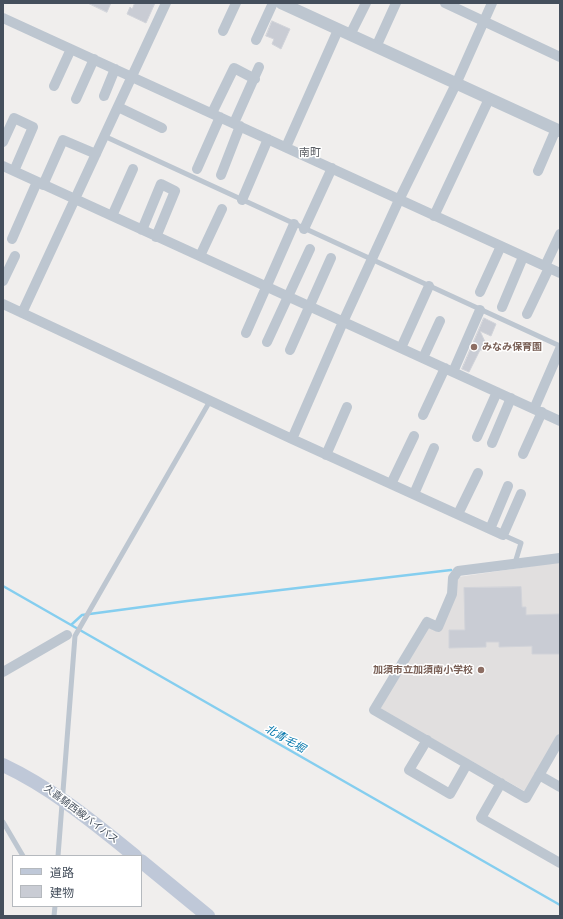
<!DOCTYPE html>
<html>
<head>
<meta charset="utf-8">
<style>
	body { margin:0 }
	#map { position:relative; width:563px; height:919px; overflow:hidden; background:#f0eeed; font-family:"Work Sans","Noto Sans JP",sans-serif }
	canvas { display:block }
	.frame { position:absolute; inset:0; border:4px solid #454f5c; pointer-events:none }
	.legend { position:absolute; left:12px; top:855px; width:130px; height:52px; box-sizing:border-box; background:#fff; border:1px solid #b5b9be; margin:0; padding:5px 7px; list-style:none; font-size:12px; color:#454f5c }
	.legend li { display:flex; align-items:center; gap:8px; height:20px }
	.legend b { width:20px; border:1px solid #b5b9be }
</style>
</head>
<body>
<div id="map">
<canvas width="563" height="919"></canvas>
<div class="frame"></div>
<ul class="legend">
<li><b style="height:5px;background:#bfc8d8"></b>道路</li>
<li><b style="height:11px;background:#c9ccd4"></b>建物</li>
</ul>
</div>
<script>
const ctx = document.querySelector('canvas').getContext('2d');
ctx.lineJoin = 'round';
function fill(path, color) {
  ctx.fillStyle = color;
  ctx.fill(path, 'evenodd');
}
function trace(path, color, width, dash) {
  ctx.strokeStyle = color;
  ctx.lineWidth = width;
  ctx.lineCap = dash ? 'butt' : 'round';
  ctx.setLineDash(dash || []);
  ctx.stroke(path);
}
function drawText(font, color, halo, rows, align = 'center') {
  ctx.font = font + ' "Work Sans","Noto Sans JP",sans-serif';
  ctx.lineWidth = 3;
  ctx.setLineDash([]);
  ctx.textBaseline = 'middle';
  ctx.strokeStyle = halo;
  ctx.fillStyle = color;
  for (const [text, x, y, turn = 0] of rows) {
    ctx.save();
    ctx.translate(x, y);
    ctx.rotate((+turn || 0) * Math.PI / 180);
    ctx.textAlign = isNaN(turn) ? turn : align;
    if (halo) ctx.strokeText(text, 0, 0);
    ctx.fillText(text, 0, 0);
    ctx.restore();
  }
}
fill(new Path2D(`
	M560,562V734L526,792L380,709L427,627L439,632L454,595L458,577Z`), '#e1dfdf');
trace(new Path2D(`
	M3,586L560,905
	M71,625L82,615L187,601L451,570`), '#85ceef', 2.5);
const building = new Path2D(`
	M88,3H111L107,12Z
	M135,3H155L146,23L127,14L130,7L132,9Z
	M272,21L290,29L281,49L272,44L274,39L266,36Z
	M484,318L496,324L491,336L480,331L486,344L483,350H480L469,372L462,369Z
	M521,587L522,607H526V615L560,614V654H532V646L499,647V642H486V647L449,648V630H465L464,588Z`);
fill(building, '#c9ccd4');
trace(building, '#d1d3d9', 1);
trace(new Path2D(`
	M104,136L560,346
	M503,535L521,543L515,563
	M3,822L23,856
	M58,856L75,636L210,401
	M54,916L55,906`), '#bdc6d0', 5);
trace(new Path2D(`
	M445,3L560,57
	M3,18L560,273
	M223,31L236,3
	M350,35L366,3
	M256,40L273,3
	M376,47L396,3
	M54,86L71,49
	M104,96L115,69
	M76,99L94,59
	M118,107L162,128
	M212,113L234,68L255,79
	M234,123L259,67
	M3,142L14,118L33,127L14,171
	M286,147L338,30
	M3,166L560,421
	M197,169L220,117
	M538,171L556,129
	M221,175L240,126
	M43,185L63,140L96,154
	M242,200L268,139
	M112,216L133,169
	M434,216L489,99
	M304,229L332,168
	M142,230L161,184L175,191L156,237
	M12,239L37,182
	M200,256L222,209
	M545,266L560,234
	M3,281L15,256
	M480,292L501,246
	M3,304L292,439L503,535L521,494
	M502,307L523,257
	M22,313L166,3
	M527,314L549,268
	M246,333L294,224
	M267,342L310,249
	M401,348L429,286
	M290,350L331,258
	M423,358L440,321
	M453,372L480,310
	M534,409L560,349
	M423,415L445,368
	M477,437L497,392
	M292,439L343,322L399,200L456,84L492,3
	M492,443L511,398
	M523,454L542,412
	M326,455L347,407
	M391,484L414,436
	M414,494L434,448
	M458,514L478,473
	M490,529L508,486
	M560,558L458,571L453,578L452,594L438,627L427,622L374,710L526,798L560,739
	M3,672L67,635
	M427,740L409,770L450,794L467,764
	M539,775L560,787
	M501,783L481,818L560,863`), '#bdc6d0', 10);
trace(new Path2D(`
	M281,3L560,131`), '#bdc6d0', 12);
trace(new Path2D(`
	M3,765C52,788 93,822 135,856
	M141,861L208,916`), '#bfc8d8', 14);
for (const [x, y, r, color] of [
	[474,347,4,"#8d6e63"],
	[481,670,4,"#8d6e63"]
]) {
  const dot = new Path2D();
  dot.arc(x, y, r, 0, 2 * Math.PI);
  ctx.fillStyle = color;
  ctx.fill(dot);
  trace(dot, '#fff', 1.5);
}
drawText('bold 10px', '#785e54', '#fff', [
	["みなみ保育園",482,347],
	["加須市立加須南小学校",473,670,"right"]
], 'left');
drawText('10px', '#454f5c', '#fff', [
	["久喜騎西線バイパス",81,814,37]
]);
drawText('11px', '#5a5d63', '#fff', [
	["南町",310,153]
]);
drawText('italic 11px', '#0778ad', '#fff', [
	["北青毛堀",285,739,30]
]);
</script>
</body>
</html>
